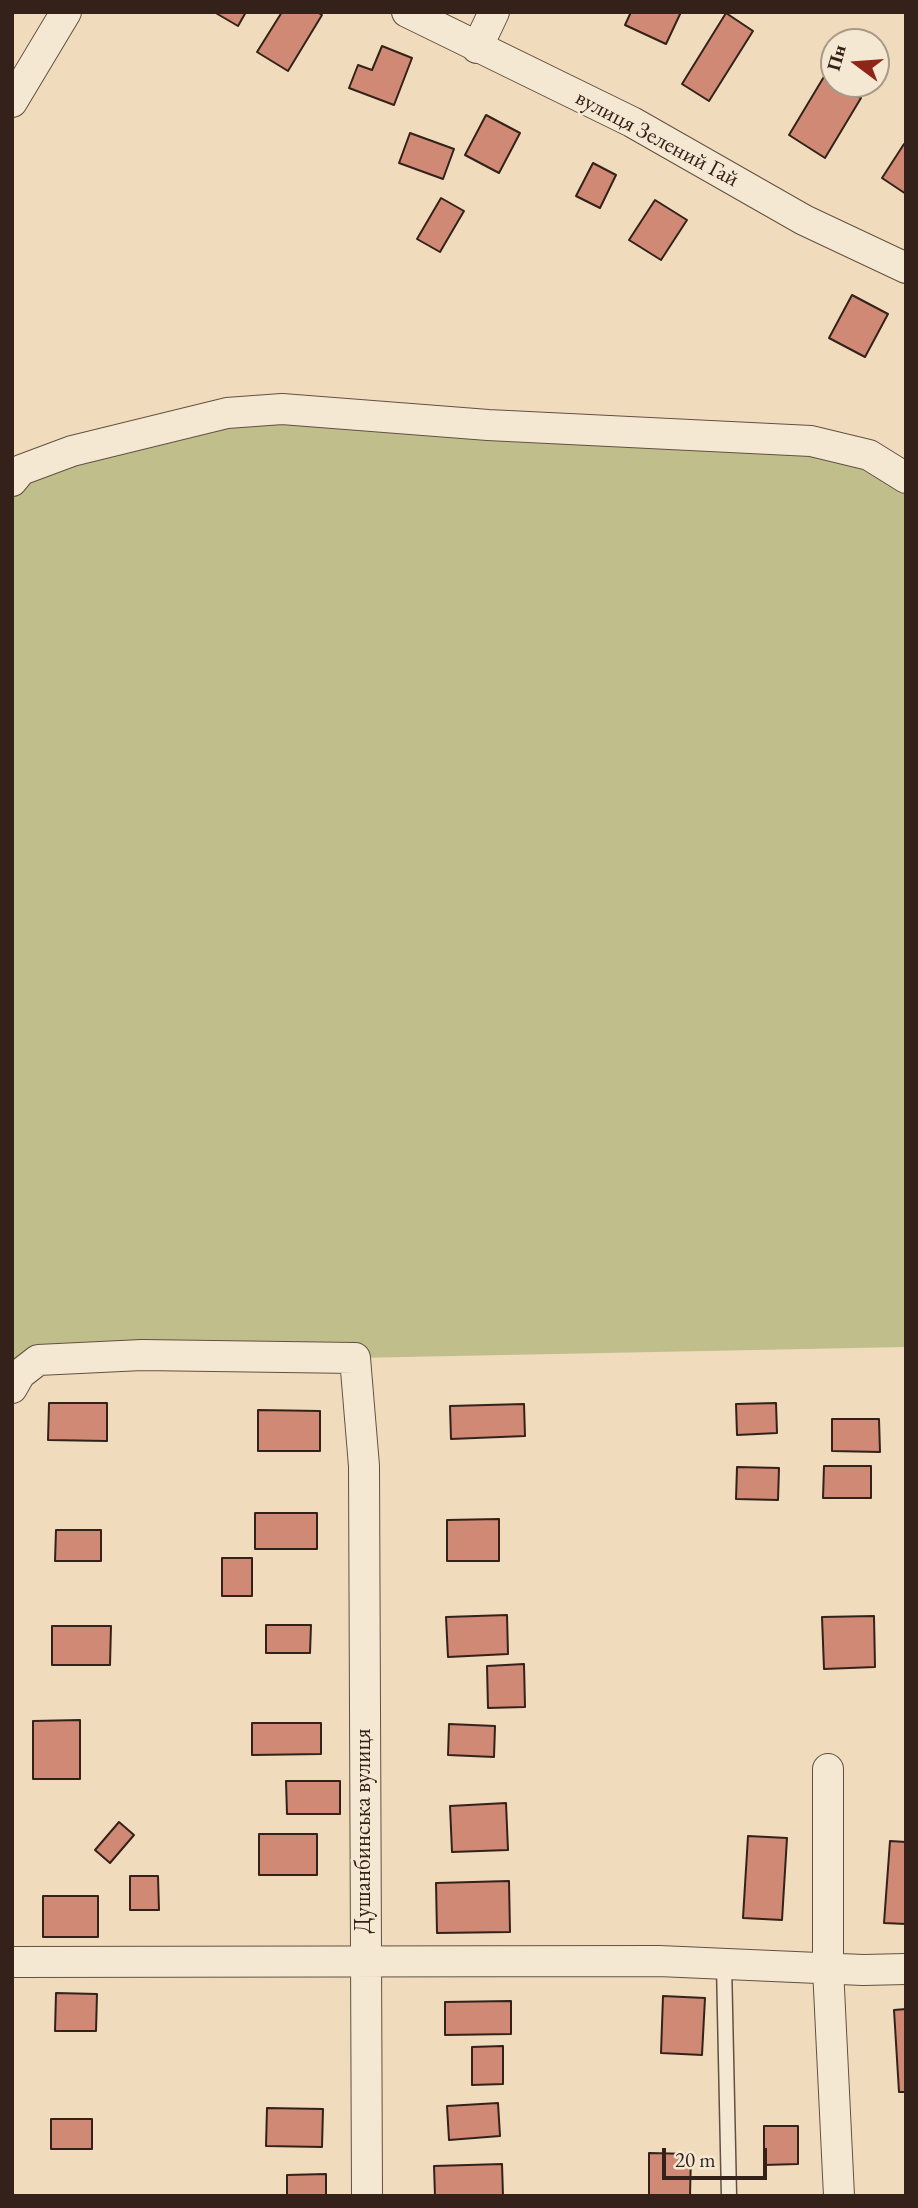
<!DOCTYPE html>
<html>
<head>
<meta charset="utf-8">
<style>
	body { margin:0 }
	#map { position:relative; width:918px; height:2208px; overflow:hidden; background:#f0dcbc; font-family:"EB Garamond",serif }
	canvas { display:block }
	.frame { position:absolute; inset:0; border:14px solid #34221a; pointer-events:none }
	.north { position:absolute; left:820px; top:28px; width:70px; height:70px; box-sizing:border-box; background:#f5e8d3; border:2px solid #a89989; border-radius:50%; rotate:286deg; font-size:19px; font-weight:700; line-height:28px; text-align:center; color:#34221a }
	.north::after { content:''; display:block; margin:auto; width:24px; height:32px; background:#8f2418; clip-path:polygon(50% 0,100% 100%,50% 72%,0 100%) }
	.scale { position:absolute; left:662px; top:2148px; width:105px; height:32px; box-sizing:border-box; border:4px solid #34221a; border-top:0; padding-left:9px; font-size:21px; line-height:24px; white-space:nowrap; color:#34221a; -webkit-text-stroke:5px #f5e8d3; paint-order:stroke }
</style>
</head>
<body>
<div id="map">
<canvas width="918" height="2208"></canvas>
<div class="frame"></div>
<div class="north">Пн</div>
<div class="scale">20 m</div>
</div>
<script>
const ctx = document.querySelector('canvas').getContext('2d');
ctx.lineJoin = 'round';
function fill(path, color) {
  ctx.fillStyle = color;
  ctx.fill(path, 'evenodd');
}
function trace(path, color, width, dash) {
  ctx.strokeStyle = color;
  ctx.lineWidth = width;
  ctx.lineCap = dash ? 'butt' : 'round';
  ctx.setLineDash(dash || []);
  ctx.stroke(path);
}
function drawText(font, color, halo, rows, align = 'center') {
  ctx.font = font + ' "EB Garamond",serif';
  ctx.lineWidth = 5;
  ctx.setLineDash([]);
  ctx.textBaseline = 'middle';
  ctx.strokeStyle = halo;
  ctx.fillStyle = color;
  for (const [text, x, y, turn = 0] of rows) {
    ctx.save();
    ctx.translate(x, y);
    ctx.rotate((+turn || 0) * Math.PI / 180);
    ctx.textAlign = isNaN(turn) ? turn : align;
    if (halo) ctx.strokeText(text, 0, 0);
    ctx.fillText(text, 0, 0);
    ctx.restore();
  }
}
fill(new Path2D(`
	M227,413L730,436L906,478V1347L355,1358L12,1359V481Z`), '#c0bf8c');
const building = new Path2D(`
	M214,12H246L238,26Z
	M282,12H317L322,15L288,71L257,52Z
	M631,12H681L666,44L625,25Z
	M726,13L753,31L709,101L682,84Z
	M382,46L412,58L394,105L349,88L358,65L372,70Z
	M825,75L834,84L861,98L825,158L789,135Z
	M486,115L520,133L499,173L465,155Z
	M410,133L454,149L443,179L399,163Z
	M904,144L906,145V194L882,178Z
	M593,163L616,175L600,208L576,196Z
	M441,198L464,211L440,252L417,239Z
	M655,200L687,220L661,260L629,240Z
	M852,295L888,314L865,357L829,338Z
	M49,1403H107V1441L48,1440Z
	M776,1403L777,1433L737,1435L736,1404Z
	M524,1404L525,1436L451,1439L450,1406Z
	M258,1410L320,1411V1451H258Z
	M832,1419H879L880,1452L832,1451Z
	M824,1466H871V1498H823Z
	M737,1467L779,1468L778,1500L736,1499Z
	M255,1513H317V1549H255Z
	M499,1519V1561H447V1520Z
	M56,1530H101V1561H55Z
	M222,1558H252V1596H222Z
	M507,1615L508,1654L448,1657L446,1617Z
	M874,1616L875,1667L824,1669L822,1617Z
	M266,1625H311L310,1653H266Z
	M52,1626H111L110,1665H52Z
	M524,1664L525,1707L488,1708L487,1666Z
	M80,1720V1779H33V1721Z
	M252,1723H321V1754L252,1755Z
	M449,1724L495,1726L494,1757L448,1755Z
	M286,1781H340V1814H287Z
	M506,1803L508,1850L452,1852L450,1806Z
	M119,1822L134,1835L110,1863L95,1850Z
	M259,1834H317V1875H259Z
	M748,1836L787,1838L782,1920L743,1918Z
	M890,1841L906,1842V1924L884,1923Z
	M130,1876H158L159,1910H130Z
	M509,1881L510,1932L437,1933L436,1883Z
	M43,1896H98V1937H43Z
	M56,1993L97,1994L96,2031H55Z
	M663,1996L705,1998L702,2055L661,2053Z
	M511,2001V2034L445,2035V2002Z
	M906,2009V2092H899L894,2010Z
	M503,2046V2084L472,2085V2047Z
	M498,2103L500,2136L449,2140L447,2106Z
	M267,2108L323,2109L322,2147L266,2146Z
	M51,2119H92V2149H51Z
	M764,2126H798V2164L764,2165Z
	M649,2153L691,2154L690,2196H649Z
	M502,2164L503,2196H435L434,2166Z
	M326,2174V2196H287V2175Z`);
fill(building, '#cf8975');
trace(building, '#34221a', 2);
const lane = new Path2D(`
	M724,1964L729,2196`);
const street = new Path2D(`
	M407,12L632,122L804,220L906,268
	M477,48L494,12
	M12,102L66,12
	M12,481L21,470L72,451L227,413L282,409L488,425L811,441L869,455L906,478
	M12,1388L20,1374L38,1360L142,1355L355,1358L364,1466L367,2196
	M828,1769V1968L839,2196
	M12,1962L659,1961L863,1970L906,1969`);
trace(lane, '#635042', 17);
trace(street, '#635042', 32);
trace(lane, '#f5e8d3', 14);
trace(street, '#f5e8d3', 30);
drawText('23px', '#34221a', '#f5e8d3', [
	["вулиця Зелений Гай",657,139,28],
	["Душанбинська вулиця",364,1831,-90]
]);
</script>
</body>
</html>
